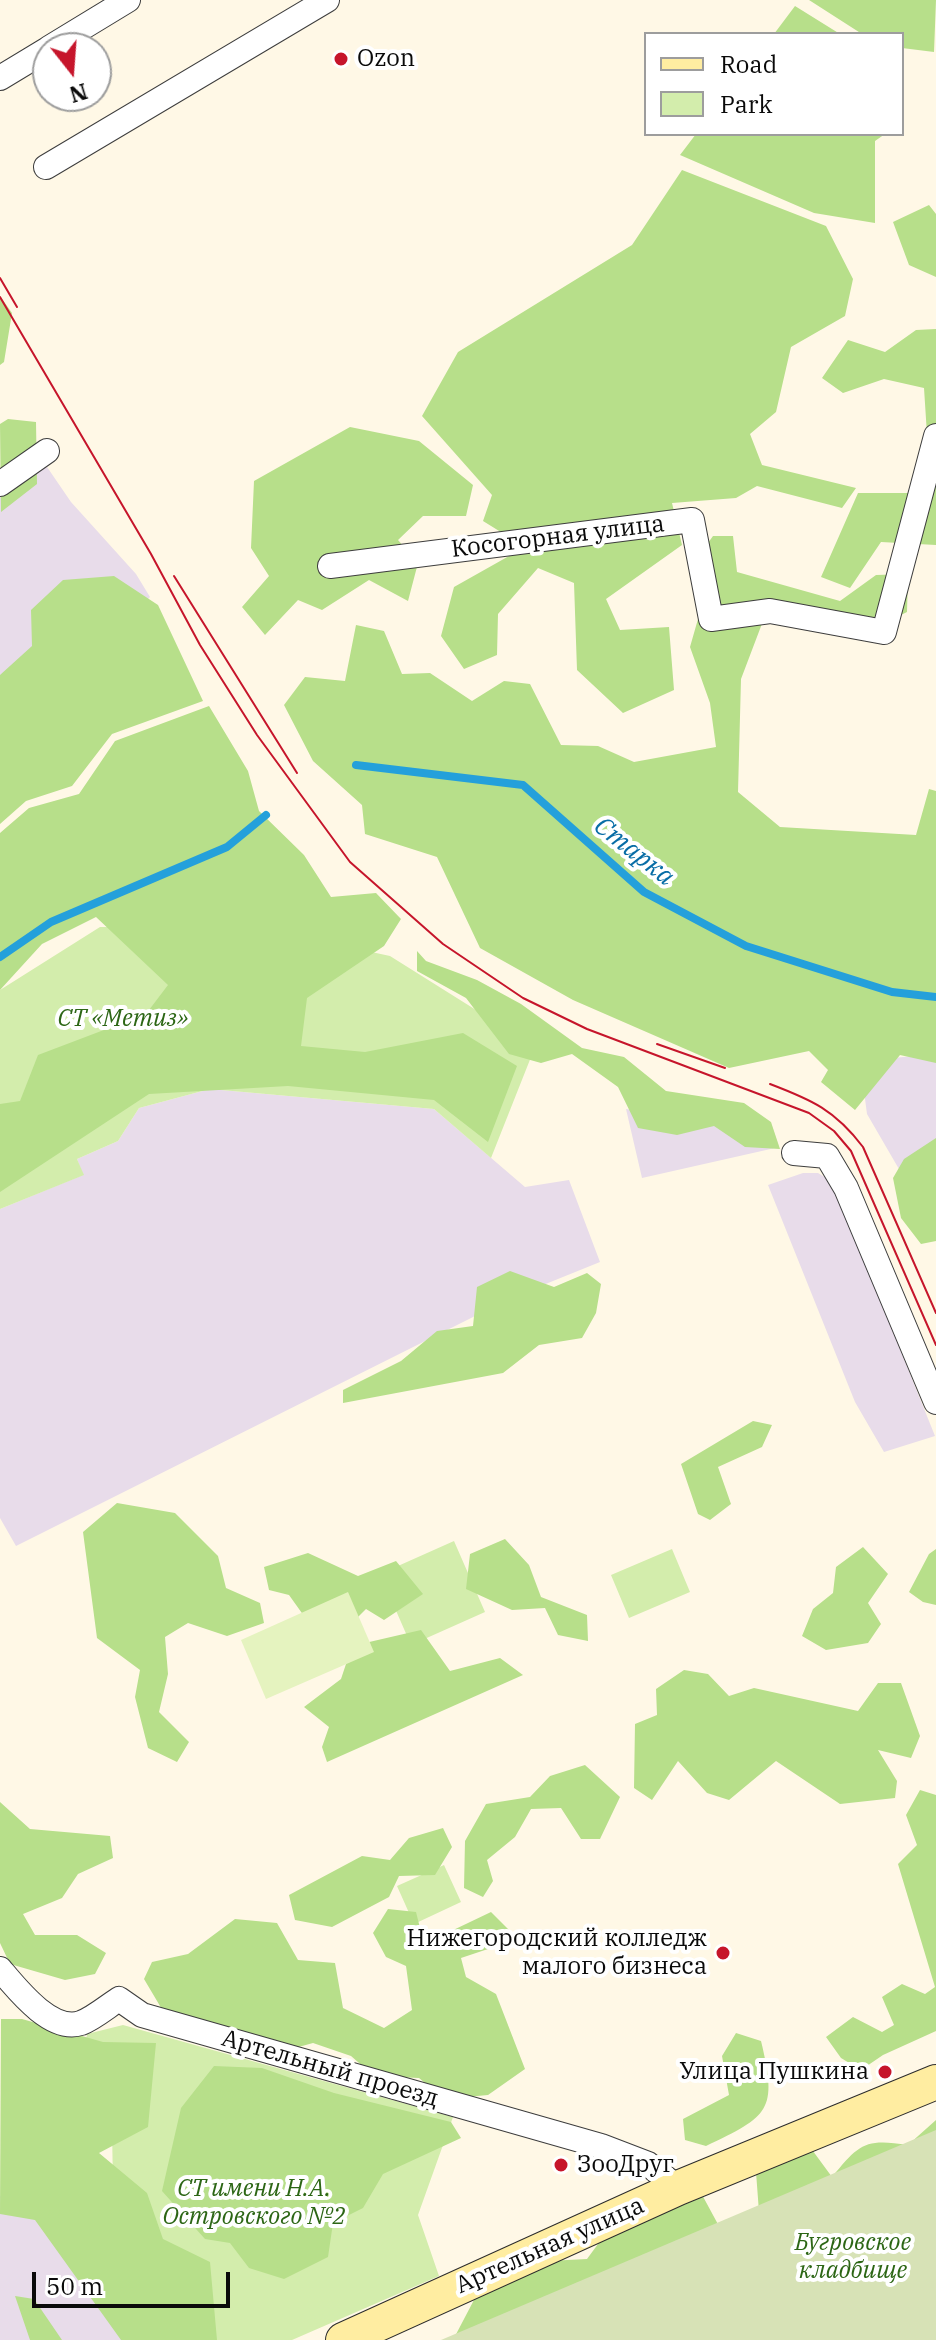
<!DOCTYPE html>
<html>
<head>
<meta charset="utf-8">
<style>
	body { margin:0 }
	#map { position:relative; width:936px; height:2340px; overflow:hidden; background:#fff8e6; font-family:"IBM Plex Serif",serif }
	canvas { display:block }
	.legend { position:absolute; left:644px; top:32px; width:260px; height:104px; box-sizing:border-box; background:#fff; border:2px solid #9d9d9d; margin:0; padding:10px 14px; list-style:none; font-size:24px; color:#0a0a0a }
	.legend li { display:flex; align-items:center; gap:16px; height:40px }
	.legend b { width:40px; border:2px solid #9d9d9d }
	.north { position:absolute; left:32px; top:32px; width:80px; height:80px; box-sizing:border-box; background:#fff; border:2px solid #9d9d9d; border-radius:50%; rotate:163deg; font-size:22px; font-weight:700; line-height:32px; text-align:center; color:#0a0a0a }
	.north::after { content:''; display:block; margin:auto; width:28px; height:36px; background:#c6152b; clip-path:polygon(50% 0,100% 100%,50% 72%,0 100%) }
	.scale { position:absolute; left:32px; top:2272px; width:198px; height:36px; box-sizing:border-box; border:4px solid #0a0a0a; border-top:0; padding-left:10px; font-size:24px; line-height:28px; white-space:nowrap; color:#0a0a0a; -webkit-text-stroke:6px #fff; paint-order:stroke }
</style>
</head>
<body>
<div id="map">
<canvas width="936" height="2340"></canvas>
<ul class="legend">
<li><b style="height:10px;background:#ffeda1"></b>Road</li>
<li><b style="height:22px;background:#d3edac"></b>Park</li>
</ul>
<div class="north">N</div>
<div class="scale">50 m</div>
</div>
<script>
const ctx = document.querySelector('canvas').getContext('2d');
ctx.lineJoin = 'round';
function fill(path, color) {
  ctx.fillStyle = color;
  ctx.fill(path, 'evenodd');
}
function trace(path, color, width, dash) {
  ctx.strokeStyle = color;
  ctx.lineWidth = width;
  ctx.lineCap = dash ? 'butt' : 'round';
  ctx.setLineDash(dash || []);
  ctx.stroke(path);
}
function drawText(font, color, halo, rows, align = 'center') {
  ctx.font = font + ' "IBM Plex Serif",serif';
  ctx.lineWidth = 8;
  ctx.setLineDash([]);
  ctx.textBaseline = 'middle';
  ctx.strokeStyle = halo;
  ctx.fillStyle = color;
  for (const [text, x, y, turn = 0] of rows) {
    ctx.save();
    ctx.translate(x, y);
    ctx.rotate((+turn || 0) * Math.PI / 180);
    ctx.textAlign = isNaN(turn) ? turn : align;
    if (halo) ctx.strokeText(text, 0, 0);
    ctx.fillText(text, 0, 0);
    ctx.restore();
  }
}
fill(new Path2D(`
	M45,464L71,502L136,574L150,597L132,616L0,684V495Z
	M936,1054V1166L903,1176L867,1114L860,1061Z
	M210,1089L434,1109L525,1187L569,1180L600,1262L511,1298L16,1546L0,1518V1209L83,1175L77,1159L118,1141L139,1108Z
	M626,1109L733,1123L775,1148L642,1178Z
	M803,1173H818L833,1182L935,1436L884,1452L855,1402L768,1185Z
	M0,2196L34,2208L135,2340H0Z`), '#e8dcea');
fill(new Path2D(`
	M251,926L390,956L535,1047L491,1158L434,1109L210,1089L139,1108L118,1141L77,1159L84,1175L0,1209V990L100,927Z
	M454,1541L485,1612L411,1645L380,1574Z
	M672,1549L690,1592L629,1618L611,1575Z
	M444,1865L461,1902L414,1924L397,1886Z
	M123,2025L453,2117L418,2215L439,2276L292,2340H175L113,2186L112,2129L83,2057L87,2034Z`), '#d3edac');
fill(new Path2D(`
	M809,0H936L934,52L902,48V34H862Z
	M795,6L840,34H774Z
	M696,134H885L875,141V223L814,213L680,155Z
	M682,170L826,226L853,279L845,316L791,347L776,412L750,434L762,465L856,488L842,508L757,486L736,498L672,503L682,545L606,599L620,630L669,627L674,690L623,713L577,670L574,583L538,568L498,614L497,655L464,669L441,636L454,587L525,547L483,521L492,495L422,416L458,352L632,245Z
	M929,205L936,214V277L909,265L893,222Z
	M0,296L12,313L4,362L0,365Z
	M936,329V545L881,542L850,588L821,577L858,493H909L928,450L924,388L884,379L843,393L822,378L848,340L885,352L916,330Z
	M8,419L36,422L37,484L1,512L0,424Z
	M350,427L419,441L473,485L466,516H423L398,540L418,563L408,601L369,580L322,610L298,600L265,635L242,607L269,576L251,548L254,481Z
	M713,536H733L737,572L840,601L876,575L908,574L907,612L877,627L763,621L741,679L738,792L780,827L916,835L929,789L936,791V1063L900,1055L855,1110L821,1082L828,1070L809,1051L729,1068L573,1000L480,948L437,857L365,834L362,805L313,761L284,705L305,677L345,681L356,625L384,631L402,674L430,673L472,701L504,681L530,684L561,745L598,746L634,762L716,747L710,703L690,647L700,612L693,564Z
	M114,576L158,605L203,701L112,734L72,786L26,801L0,824V675L32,646L31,610L63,580Z
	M209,706L248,771L259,811L304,855L331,897L376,893L401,919L384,946L307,998L301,1046L365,1052L463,1033L517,1066L488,1142L434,1100L288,1086L149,1094L0,1192V1104L20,1101L38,1055L146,1014L168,985L96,917L42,944L0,990V833L29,808L79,794L115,741Z
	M417,951L426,961L477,980L521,1004L582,1048L624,1057L666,1091L744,1103L771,1122L780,1149L745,1147L714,1126L677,1135L638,1128L618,1087L572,1054L541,1063L509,1054L466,998L417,971Z
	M936,1138V1241L921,1244L901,1218L893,1178L904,1159Z
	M510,1271L554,1287L587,1273L601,1284L596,1313L582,1338L539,1345L503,1373L343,1403V1390L401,1361L437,1331L473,1326L477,1287Z
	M753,1421L772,1425L762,1447L718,1467L731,1504L710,1520L698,1514L681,1464Z
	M117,1503L175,1513L218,1556L226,1588L260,1603L264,1623L227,1636L188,1623L165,1637L168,1674L159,1712L189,1742L177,1762L148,1748L135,1697L140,1670L97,1638L83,1532Z
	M505,1539L529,1565L541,1597L587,1615L588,1641L558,1635L545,1608L512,1610L466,1589L470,1554Z
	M863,1547L888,1574L868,1603L881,1624L868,1643L826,1650L802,1636L813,1609L833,1593L836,1567Z
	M936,1549V1605L923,1602L909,1592L929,1554Z
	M308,1553L358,1576L396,1561L423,1594L384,1620L366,1609L347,1628L309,1623L289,1595L269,1590L264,1567Z
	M421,1630L450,1671L500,1658L523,1675L327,1762L322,1747L329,1727L304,1707L341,1679L352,1646Z
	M684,1670L708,1674L729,1696L754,1688L858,1711L878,1683H901L920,1736L911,1758L878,1750L897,1781L895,1798L840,1804L776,1761L729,1800L707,1793L678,1761L652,1800L634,1788L635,1724L657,1715L656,1689Z
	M585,1765L620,1797L600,1839H581L561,1808L531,1809L515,1837L487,1860L493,1881L483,1897L464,1888L465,1841L486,1804L530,1797L550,1776Z
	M920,1790L936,1795V2031L883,2055L861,2070L841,2058L826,2037L853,2017L882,2032L894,2025L882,1997L902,1984L925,1994L935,1987L898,1864L917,1845L906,1815Z
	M0,1802L30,1829L110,1836L113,1858L78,1874L62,1898L23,1914L35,1935H77L106,1953L95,1974L65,1980L10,1964L0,1943Z
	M443,1828L452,1847L435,1875L399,1876L389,1897L332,1927L295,1920L289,1895L362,1856L390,1860L409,1838Z
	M388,1909L416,1912L424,1944L491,1912L510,1931L503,1944L461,1958L466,1977L496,1994L525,2069L488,2095L445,2099L419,2078L374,2076L351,2056L313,2043L284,2051L176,2033L144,1979L152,1962L188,1954L235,1919L277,1923L298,1960L335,1963L343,2008L384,2028L412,2010L406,1966L386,1957L373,1933Z
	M1,2019H22L103,2042L156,2043L148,2127L99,2153L147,2193L163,2239L210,2262L217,2340H121L35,2220L0,2214Z
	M736,2033L761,2041C778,2111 769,2116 706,2146L685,2140L683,2119L729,2095L722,2056Z
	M214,2066L262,2068L334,2093L451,2122L461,2138L383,2174L363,2208L333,2223L328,2257L284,2279L249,2268L230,2243L205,2239L162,2191L181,2108Z
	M936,2120V2340H453L475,2298L548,2261L587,2259L609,2229L700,2191L720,2228L759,2212L756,2172L810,2147L832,2177C859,2144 865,2138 908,2145Z
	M15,2296L34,2299L62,2340H30Z`), '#b7df8a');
fill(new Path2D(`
	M936,2130V2340H441Z`), '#d7e2b6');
fill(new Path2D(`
	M348,1592L374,1652L266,1699L241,1640Z`), '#e5f3bf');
trace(new Path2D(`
	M356,765L523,785L644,892L746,946L892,992L936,997
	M0,957L51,922L227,847L266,815`), '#24a0db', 8);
const street = new Path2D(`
	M49,48L128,0
	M0,78L48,49
	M46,167L327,0
	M0,484L47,451
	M330,566L692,520L711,619L770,611L884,632L936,436
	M794,1153L827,1156L846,1188L936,1402
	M0,1969C17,1989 51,2033 81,2023C94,2018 108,2006 119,1999L142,2015L601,2146L648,2164L678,2188`);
const secondary = new Path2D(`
	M343,2340L678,2188L936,2082`);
trace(street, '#3d3d3d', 26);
trace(secondary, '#2c2c2c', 36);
trace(street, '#fff', 24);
trace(secondary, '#ffeda1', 34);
trace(new Path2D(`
	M0,278L17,307
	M0,297L151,554L200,645L257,735L350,862L443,944L523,998L587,1029L809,1113L834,1131L851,1151L936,1345
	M174,576L297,773
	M657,1044L725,1068
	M770,1084C812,1100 835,1110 863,1147L936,1313`), '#c6152b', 2);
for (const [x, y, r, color] of [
	[341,59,8,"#c6152b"],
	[723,1953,8,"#c6152b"],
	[885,2072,8,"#c6152b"],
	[561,2165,8,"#c6152b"]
]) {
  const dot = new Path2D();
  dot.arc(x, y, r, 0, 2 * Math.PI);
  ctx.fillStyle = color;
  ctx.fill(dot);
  trace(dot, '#fff', 3);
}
drawText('24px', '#0a0a0a', '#fff', [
	["Ozon",357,59],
	["Нижегородский колледж",707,1939,"right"],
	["малого бизнеса",707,1967,"right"],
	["Улица Пушкина",869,2072,"right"],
	["ЗооДруг",577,2165]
], 'left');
drawText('24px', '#0a0a0a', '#fff', [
	["Косогорная улица",558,537,-7],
	["Артельный проезд",330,2069,16],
	["Артельная улица",550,2246,-24]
]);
drawText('italic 24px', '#2c6615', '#fff', [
	["СТ «Метиз»",123,1019],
	["СТ имени Н.А.",254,2189],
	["Островского №2",254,2217],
	["Бугровское",853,2243],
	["кладбище",853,2271]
]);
drawText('italic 26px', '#086da6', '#fff', [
	["Старка",634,852,38]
]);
</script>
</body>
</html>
